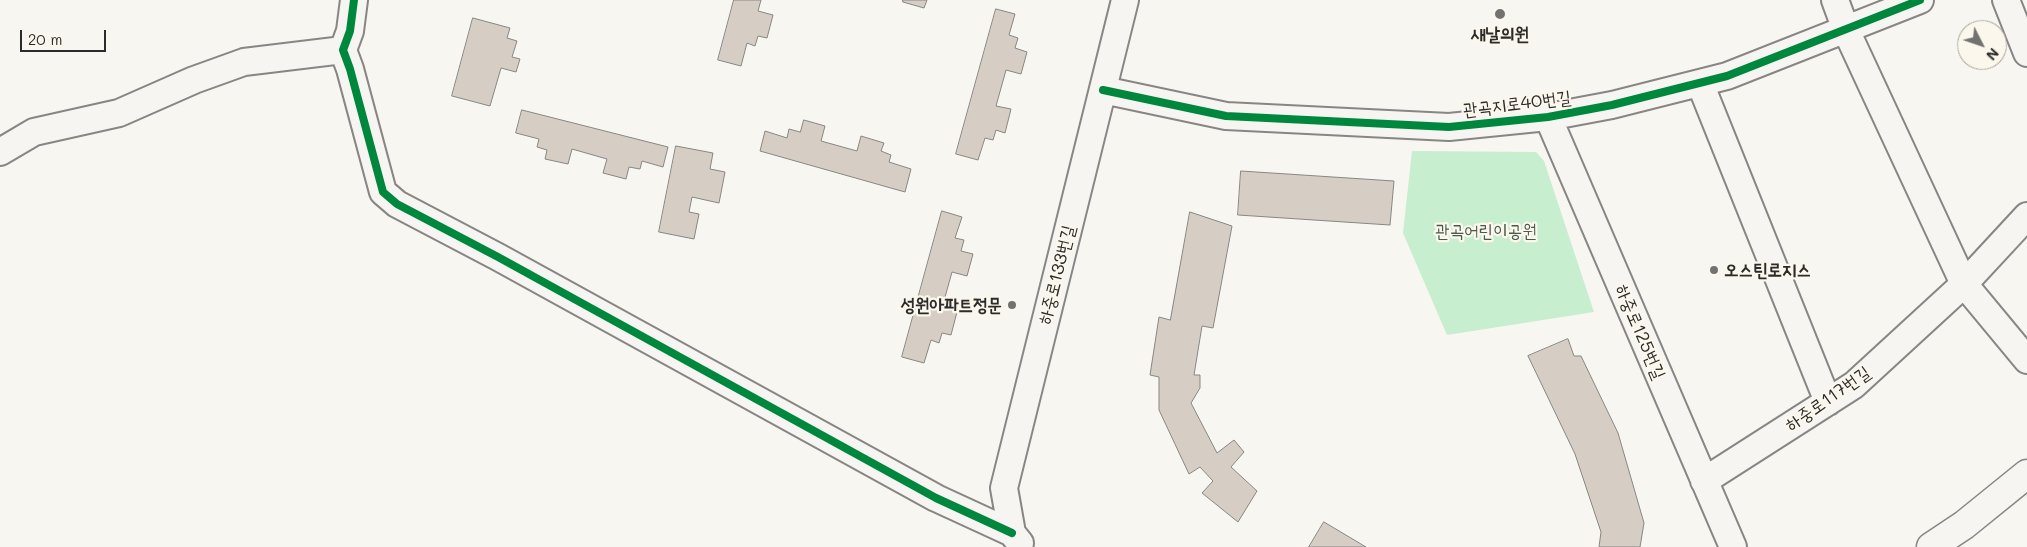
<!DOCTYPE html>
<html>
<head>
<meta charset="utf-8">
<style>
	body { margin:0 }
	#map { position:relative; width:2027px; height:547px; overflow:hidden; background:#f8f6f0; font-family:Mali,sans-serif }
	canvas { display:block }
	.north { position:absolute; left:1957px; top:20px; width:50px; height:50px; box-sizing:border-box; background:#fbf7ec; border:1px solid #a8a59f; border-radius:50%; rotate:131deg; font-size:14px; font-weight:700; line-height:20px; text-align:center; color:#2b2b2b }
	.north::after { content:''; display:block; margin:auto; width:18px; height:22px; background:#737270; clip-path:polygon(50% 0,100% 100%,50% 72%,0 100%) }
	.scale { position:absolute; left:20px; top:30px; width:86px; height:22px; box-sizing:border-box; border:2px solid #2b2b2b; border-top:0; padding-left:6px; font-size:15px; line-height:18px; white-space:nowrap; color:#2b2b2b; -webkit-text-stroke:4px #fbf7ec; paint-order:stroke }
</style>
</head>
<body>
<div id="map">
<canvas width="2027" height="547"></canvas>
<div class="north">N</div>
<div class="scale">20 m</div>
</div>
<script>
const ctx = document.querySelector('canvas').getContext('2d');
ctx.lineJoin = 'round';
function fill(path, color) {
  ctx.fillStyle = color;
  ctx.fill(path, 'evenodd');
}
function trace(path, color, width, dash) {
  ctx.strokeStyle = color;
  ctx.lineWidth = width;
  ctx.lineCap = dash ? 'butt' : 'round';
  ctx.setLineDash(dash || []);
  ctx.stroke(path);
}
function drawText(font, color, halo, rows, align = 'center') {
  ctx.font = font + ' Mali,"Poor Story",sans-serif';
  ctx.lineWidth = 4.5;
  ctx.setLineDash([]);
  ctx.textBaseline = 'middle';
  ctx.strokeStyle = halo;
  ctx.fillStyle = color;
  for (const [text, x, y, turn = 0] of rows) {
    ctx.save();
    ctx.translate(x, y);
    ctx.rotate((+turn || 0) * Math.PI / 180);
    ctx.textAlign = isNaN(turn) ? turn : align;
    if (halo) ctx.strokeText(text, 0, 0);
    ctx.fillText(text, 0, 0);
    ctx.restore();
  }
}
fill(new Path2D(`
	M1412,151L1536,152L1544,161L1594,312L1447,335L1403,233Z`), '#c8eed0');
const building = new Path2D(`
	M734,0H761L758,11L773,15L767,38L758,36L755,46L747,43L741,66L718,60Z
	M903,0H927L924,8L903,2Z
	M996,9L1015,14L1009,35L1018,38L1015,48L1027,52L1021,74L1006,70L996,106L1011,109L1005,133L996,130L993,140L985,138L978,160L956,154Z
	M473,18L510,28L507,38L517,41L512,57L520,59L516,72L501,68L490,106L452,96Z
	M522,110L668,147L663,167L642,161L640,169L629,167L626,179L603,173L607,159L572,149L568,164L545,159L547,150L537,147L539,139L516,133Z
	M804,120L825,126L821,141L857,151L861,136L884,143L881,151L891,155L889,162L911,169L905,192L760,151L765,131L787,138L789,129L800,132Z
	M676,146L713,153L710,169L725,172L719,203L692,197L689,212L699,214L694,239L659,232Z
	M1241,171L1394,181L1390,225L1238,215Z
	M942,211L962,217L955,238L964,240L961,251L973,254L967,276L952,272L942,308L957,312L951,335L942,333L939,343L931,340L924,363L902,357Z
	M1190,212L1232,226L1213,328L1202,326L1194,375H1200V388L1191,403L1217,453L1234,440L1244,452L1231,467L1257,491L1238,522L1202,493L1213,481L1200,467L1189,474L1159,410V377L1150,375L1159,317L1170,320Z
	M1568,339L1574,356H1581L1618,433L1644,523L1640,547H1599L1601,532L1575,454L1528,356Z
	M1324,522L1366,547H1309Z`);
fill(building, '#d6cec4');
trace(building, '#878684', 1);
const street = new Path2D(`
	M354,0L350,31L343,50L350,69L383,192L397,204L498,257L936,498L1012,533
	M1835,0L1846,30L1964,284L2027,360
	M2006,0L2027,53
	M1700,83L1828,402
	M1103,90L1226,116L1449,127L1548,117L1612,105L1727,76L1920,0
	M1548,117L1733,547
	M0,152L34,132L119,113L194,80L244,62L343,50
	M1704,481L1854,385L1964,284L2027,216
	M1020,543L1012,533L1004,488L1125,0`);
const secondary = new Path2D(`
	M1931,547L1964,525L2027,474`);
trace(street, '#878684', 30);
trace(secondary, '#878684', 31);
trace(street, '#f6f5f1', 26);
trace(secondary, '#f6f5f1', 28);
trace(new Path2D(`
	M354,0L350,31L343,50L350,69L383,192L397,204L498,257L936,498L1012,533
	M1103,90L1226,116L1449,127L1548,117L1612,105L1727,76L1920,0`), '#00873e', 8);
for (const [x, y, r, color] of [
	[1500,14,6,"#737270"],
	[1714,270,5,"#737270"],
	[1012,305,5,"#737270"]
]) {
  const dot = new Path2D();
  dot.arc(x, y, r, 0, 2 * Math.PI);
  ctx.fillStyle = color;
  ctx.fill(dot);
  trace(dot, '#fbf7ec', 2);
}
drawText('bold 18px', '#2b2b2b', '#fbf7ec', [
	["새날의원",1500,34],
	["오스틴로지스",1724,270,"left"],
	["성원아파트정문",1002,305,"right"]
]);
drawText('18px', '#2b2b2b', '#fbf7ec', [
	["관곡지로40번길",1517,104,-7],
	["하중로133번길",1057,275,-76],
	["하중로125번길",1640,332,67],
	["하중로117번길",1828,399,-35]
]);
drawText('18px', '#485a4e', '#fbf7ec', [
	["관곡어린이공원",1486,231]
]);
</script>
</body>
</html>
